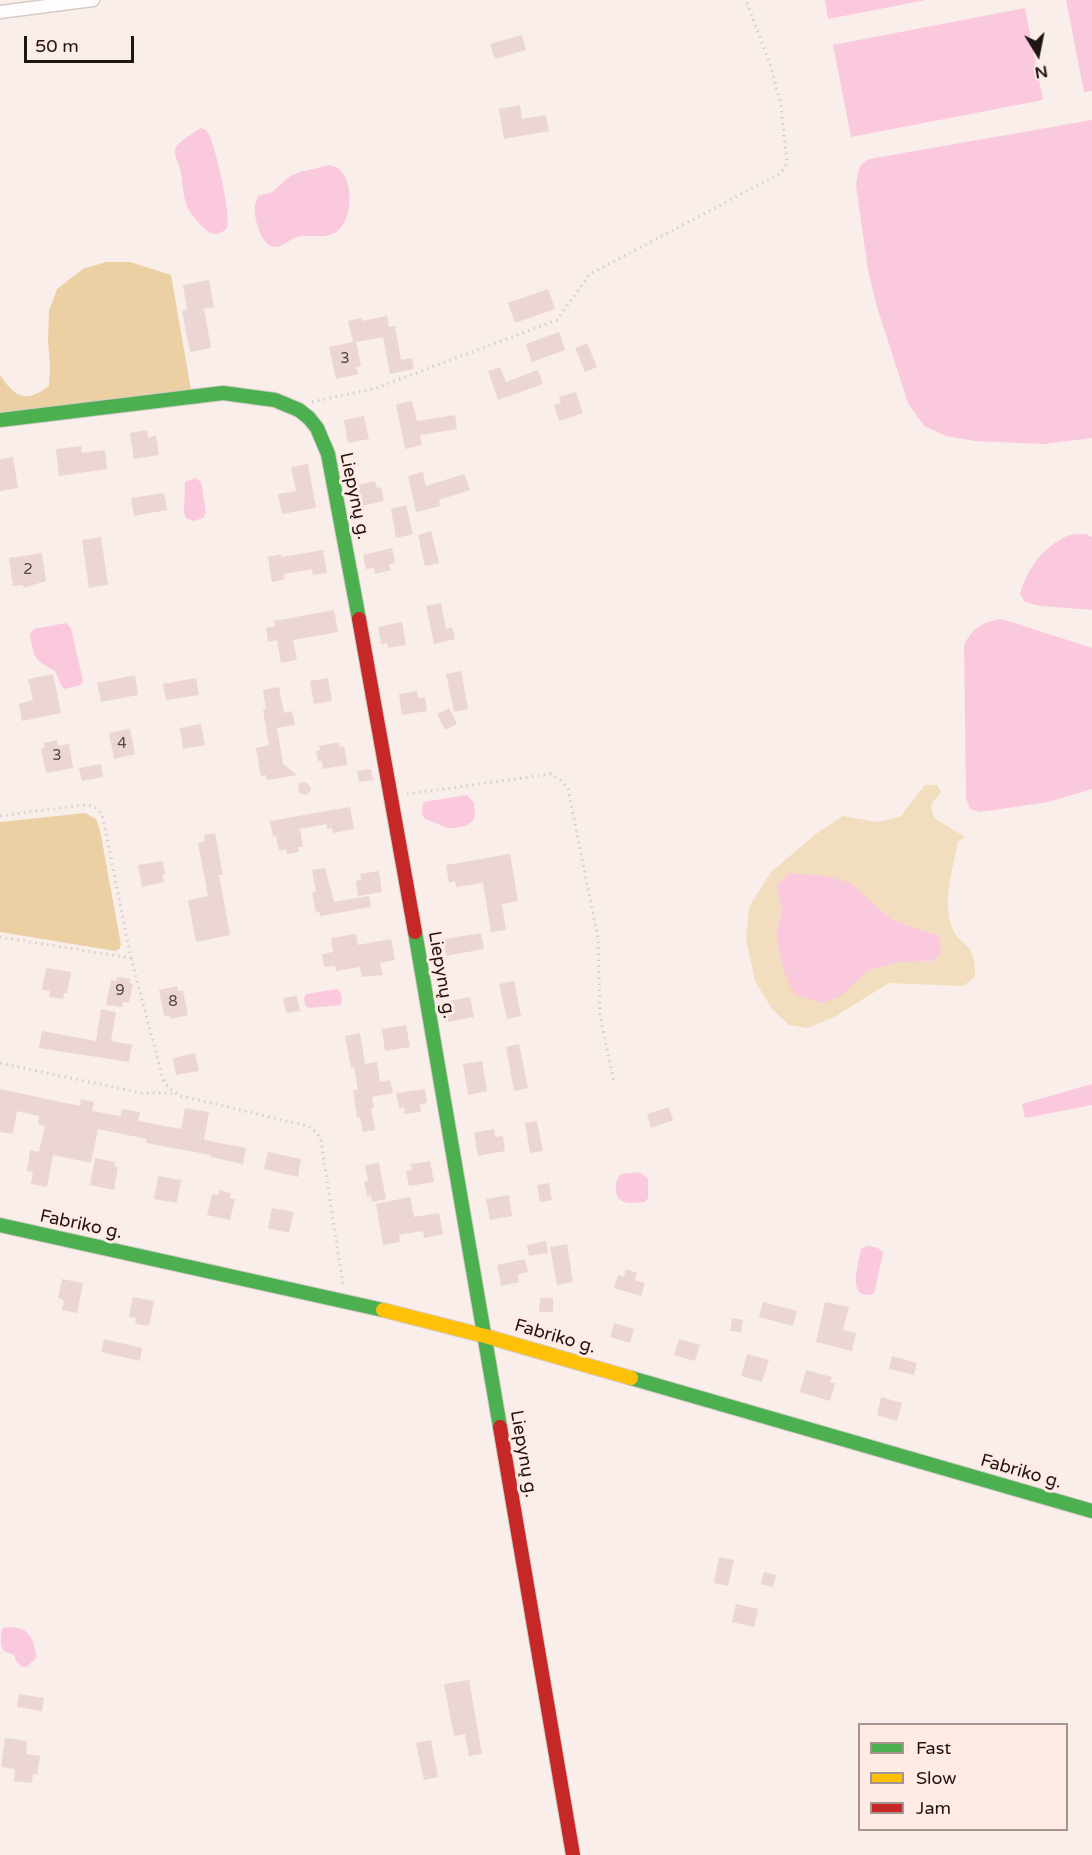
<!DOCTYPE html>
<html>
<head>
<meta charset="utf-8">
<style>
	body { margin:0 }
	#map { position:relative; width:1092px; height:1855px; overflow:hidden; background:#f9eeea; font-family:"Varela Round",sans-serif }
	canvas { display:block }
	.legend { position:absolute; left:858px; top:1723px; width:210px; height:108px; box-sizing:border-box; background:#ffeae4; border:2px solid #a59591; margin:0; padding:8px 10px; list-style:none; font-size:18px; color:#1f1614 }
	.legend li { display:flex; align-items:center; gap:12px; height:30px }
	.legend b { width:30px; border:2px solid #a59591 }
	.north { position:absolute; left:1008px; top:24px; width:60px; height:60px; -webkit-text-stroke:4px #ffeae4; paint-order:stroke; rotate:170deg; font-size:16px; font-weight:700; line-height:24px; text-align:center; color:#1f1614 }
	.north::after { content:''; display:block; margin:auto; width:21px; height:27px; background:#1f1614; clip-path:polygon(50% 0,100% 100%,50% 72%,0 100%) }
	.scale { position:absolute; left:24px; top:36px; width:110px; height:27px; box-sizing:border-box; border:3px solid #1f1614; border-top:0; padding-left:8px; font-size:18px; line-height:21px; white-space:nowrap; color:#1f1614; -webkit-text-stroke:4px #ffeae4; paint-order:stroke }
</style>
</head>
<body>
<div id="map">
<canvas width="1092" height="1855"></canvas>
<ul class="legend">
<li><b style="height:8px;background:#4caf50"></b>Fast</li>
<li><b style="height:8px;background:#ffc107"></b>Slow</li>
<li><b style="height:8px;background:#c62828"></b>Jam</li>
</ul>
<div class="north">N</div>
<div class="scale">50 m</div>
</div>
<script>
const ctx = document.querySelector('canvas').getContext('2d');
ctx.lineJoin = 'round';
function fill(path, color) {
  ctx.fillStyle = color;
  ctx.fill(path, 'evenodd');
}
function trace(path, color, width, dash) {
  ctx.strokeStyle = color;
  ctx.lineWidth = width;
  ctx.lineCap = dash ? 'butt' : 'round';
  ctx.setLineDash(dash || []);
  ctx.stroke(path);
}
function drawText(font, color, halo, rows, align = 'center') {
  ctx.font = font + ' "Varela Round",sans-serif';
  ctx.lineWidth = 6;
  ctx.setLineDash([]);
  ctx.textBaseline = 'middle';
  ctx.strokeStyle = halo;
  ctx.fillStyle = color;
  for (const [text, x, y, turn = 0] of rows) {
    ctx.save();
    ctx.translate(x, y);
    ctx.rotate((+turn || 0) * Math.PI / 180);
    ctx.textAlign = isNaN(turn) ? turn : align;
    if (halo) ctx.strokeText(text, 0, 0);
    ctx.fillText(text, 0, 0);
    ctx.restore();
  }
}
fill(new Path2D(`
	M925,785H937L941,792L931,805L934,818L965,837L958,842C953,868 943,898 951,925C957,942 962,938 970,950C975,957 975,968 975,977L963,986L889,983L834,1017L807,1028L789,1025L772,1009L755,981L746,939L749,907L771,872L817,833L843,816L877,822L900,817ZM878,908L893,920L939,936L934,961L899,962L868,970L839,996L776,935L782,911Z`), '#f2debf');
fill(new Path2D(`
	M106,262H130L171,275L191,390L0,415V375C15,397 25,404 49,386L50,368L48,342L49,311L57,289L83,269Z
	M85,813L96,819L100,830L121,945L119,949L115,951L0,932V822Z`), '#ebd0a3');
fill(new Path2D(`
	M825,0H926L828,19Z
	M1066,0H1092V91L1084,92Z
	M1025,8L1043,100L851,137L833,45Z
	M1092,120V438L1043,444L975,441L946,436L924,426L908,403L877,307L868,270L856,186L858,172L861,165L869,159Z
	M201,128C206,130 206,130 209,134C215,146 232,216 227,228C223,232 217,236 211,233C205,232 189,212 187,206C182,194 183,181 180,169C178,162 173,155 176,147C178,143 197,130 201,128Z
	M330,165C342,168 347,177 349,189C351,205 348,231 329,235C319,238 310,235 301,236C292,237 284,246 276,247C261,248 253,216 255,205C256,202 257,199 258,196L272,192L289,177L300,172Z
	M195,478L201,482L202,486L206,513L203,518L193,521L186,518L184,512L185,482Z
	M1086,534L1092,537V610L1040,606L1025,602L1020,594C1027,569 1043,547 1067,536C1073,534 1080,534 1086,534Z
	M1002,619L1092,648V789L1048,802L980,812L970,809L966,798L964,645C973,627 983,622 1002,619Z
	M66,623L71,628L83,681L81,685L64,689L60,683L55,671C34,660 34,658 30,634L34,629Z
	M467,795L474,803L475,816L472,822L465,826L454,828H448L425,819L422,814L423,802Z
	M789,873L825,876L851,883L878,908L893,920L939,936L941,953L934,961L899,962L869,970L839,997L822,1003L794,994L784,971L776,935L782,911L777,885Z
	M337,989L341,993L342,1001L340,1005L309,1008L305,1005L304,998L306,994Z
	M1092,1084V1105L1025,1118L1022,1104Z
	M639,1172L648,1178V1198L645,1202C632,1203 615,1206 616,1188C616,1182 617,1179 621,1174Z
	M868,1246C875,1247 879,1247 883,1253L875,1290L873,1294C847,1300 858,1267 860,1252L862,1248Z
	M9,1627C31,1628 32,1637 37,1657L27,1667H22L16,1661L14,1655C10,1653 7,1653 4,1651C0,1646 0,1634 3,1628Z`), '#fac9de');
fill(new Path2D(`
	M522,35L526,50L495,59L490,44Z
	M520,105L522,119L546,115L549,131L504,139L499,109Z
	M209,280L214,307L204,309L211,348L190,352L182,311L187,310L183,285Z
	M548,289L555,309L515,323L508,303Z
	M387,316L389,327L395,326L401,360L412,358L414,369L390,374L383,337L356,342L361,366L356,367L358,374L336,379L329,347L353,342L348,321L362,318V321Z
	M559,332L565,350L532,362L526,344Z
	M587,343L597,367L585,372L575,348Z
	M500,367L506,382L538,370L543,384L498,400L488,371Z
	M576,392L583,413L559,421L554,405L561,403L559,397Z
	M412,401L417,421L455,415L457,429L420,435L422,445L405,449L396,404Z
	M364,416L369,439L348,443L344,420Z
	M147,430L148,437L156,436L159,455L134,459L130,433Z
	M81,446L82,453L105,450L107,469L59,476L56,449Z
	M13,457L18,488L0,491V459Z
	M308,464L316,508L282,514L278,494L296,491L291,467Z
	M423,472L426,486L464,474L470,490L439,500L440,506L416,512L408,476Z
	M375,481L377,488L381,487L384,501L362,506L357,485Z
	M164,493L167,510L134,516L131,498Z
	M406,505L413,534L396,538L391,509Z
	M431,531L439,563L425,566L418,535Z
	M101,537L108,585L89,588L82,540Z
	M392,548L395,563L389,564L391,570L375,574L374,568L366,569L363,555Z
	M323,550L327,573L313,575L312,569L284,574L285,579L272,582L268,557L281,554V557Z
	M42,553L46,581L23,588V585L13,586L9,558Z
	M441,603L446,629L452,627L455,639L434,644L426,606Z
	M334,610L338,632L293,640L297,660L281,663L277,640L268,642L266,628L275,626L274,621Z
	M402,622L406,645L388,648L387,643L381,644L378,627Z
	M461,671L468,709L454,712L446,674Z
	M53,674L61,713L22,721L19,704L33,700L28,679Z
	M135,675L138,695L101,702L97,683Z
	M196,678L199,695L166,700L163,684Z
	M328,678L332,701L314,704L310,681Z
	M279,687L284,713L292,711L295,725L277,728L283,764L297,775L267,780L266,775L261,776L256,748L269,745L263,710L266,709L263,690Z
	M417,691L418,698L425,697L427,711L402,715L399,694Z
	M449,708L457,724L445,730L437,714Z
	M201,724L205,745L183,749L180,728Z
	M130,729L135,754L114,759L109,733Z
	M57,740L58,746L69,744L73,768L46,773L41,749L44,748V743Z
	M339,742L340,747L344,746L347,765L323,769L322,761H318L316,751L320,750L319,746Z
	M101,764L103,777L82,781L79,768Z
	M371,769L373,780L359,782L357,771Z
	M306,782L311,788L309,793L305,795L299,792L298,783Z
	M350,807L354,829L333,833L332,828L327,829V824L300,829L303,847H298L299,852L287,854L286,849L279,851L276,836L273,837L270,821Z
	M215,833L223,875H219L230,935L196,942L188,900L208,896L198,843L205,841L204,835Z
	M510,854L518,901L502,904L506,930L491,932L483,883L456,887L455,881L449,883L446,865Z
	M163,861L165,874H162L164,882L142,887L138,865Z
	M325,868L334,902L369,896L371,907L320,916V912L316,913L312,893L316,892L312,870Z
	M379,871L382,892L358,896L356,881L361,880L360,874Z
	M481,933L484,949L446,956L444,939Z
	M356,934L358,945L391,939L395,960L380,963L383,975L362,977L360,967L336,971L335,966L324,967L322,954L333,952L331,938Z
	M46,968L71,972L67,994L64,993L63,999L49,997L50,991L42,990Z
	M117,977L130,979L129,983L133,984L129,1003L123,1002L122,1007L106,1005L111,980L116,981Z
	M514,981L521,1016L507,1019L499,984Z
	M177,986L178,991H183L188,1015L170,1019V1016H164L159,990Z
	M297,996L300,1011L286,1013L283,998Z
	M470,997L474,1017L448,1022L444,1002Z
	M101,1009L116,1012L111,1041L132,1045L129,1062L39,1048L42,1031L96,1041Z
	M406,1025L410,1047L385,1051L382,1029Z
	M360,1033L365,1064L377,1062L380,1082L390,1080L393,1093L372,1097L374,1108H371L375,1130L363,1132L360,1117L357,1118L353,1090H358L354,1067L351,1068L345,1036Z
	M519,1044L528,1088L514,1091L506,1047Z
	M195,1053L199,1071L176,1075L173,1058Z
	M482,1061L487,1091L468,1095L463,1064Z
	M0,1089L80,1106L81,1099L94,1102L92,1111L121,1116L122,1109L140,1112L138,1121L181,1129L185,1108L209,1112L204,1140L246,1148L243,1164L211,1157V1155L146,1143L147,1139L98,1129L91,1163L53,1155L47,1187L31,1184L33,1172L27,1171L30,1150L39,1152L45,1126L38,1124L39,1116L17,1111L13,1134L0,1132Z
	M425,1089L427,1103L420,1104L421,1112L405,1114L404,1107L399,1108L396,1093Z
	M669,1107L673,1120L651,1128L647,1114Z
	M537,1121L543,1151L530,1153L525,1123Z
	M494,1129L495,1137L503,1136L505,1151L478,1156L474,1133Z
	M268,1152L301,1159L298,1177L264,1169Z
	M95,1158L115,1162L114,1166L118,1167L114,1190L90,1185Z
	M430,1161L434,1182L409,1186L406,1171L412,1170L411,1164Z
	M379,1163L386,1199L372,1202L371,1195L367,1196L364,1182L368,1181L365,1165Z
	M158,1176L181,1180L177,1203L154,1199Z
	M549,1183L552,1200L540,1202L537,1185Z
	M219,1190L231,1193L230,1198L235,1199L230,1220L207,1215L212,1194L218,1195Z
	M509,1195L512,1216L490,1220L486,1199Z
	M410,1197L414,1217L439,1213L443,1234L424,1238L423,1231L399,1235L400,1242L383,1245L376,1204Z
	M272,1208L294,1212L289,1233L268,1228Z
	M546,1241L548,1253L529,1256L527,1245Z
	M567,1244L573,1282L557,1285L550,1247Z
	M525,1259L528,1272L518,1274L519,1282L501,1286L497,1265Z
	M626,1269L637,1273L635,1280L645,1283L641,1296L614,1288L618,1275L624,1277Z
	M62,1279L83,1283L77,1313L62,1310L64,1300L58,1298Z
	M133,1297L154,1301L149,1326L135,1324L136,1318L129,1317Z
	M540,1298H553V1312H539Z
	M763,1302L797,1311L793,1326L759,1317Z
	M825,1302L849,1307L843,1330L856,1333L852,1351L816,1342Z
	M732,1318L743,1320L741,1332L730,1331Z
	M614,1323L634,1329L630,1343L610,1337Z
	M104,1339L142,1348L140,1361L101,1352Z
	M679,1339L700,1345L695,1361L674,1355Z
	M747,1354L769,1360L762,1382L741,1376Z
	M892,1356L917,1363L914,1375L889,1369Z
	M806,1370L832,1377L830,1382L835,1383L830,1401L800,1392Z
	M881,1397L902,1403L897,1421L877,1415Z
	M719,1557L734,1560L728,1586L714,1583Z
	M764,1572L776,1575L773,1587L761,1584Z
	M736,1604L758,1609L754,1627L732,1622Z
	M469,1680L482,1754L469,1756L465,1734L454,1736L444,1684Z
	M19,1694L44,1698L42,1711L17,1707Z
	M5,1738L27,1741L26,1754L40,1756L37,1775L33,1774L32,1783L14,1781L15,1769L1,1767Z
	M431,1740L438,1777L424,1780L416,1743Z`), '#ebd5d5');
const street = new Path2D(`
	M0,12L93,0`);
const fast = new Path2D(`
	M0,420L223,393L275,400L299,410L309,418L317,428L328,454L359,619
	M415,932L500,1427
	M0,1225L383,1310
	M631,1378L1092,1511`);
const slow = new Path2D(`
	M383,1310L485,1336L631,1378`);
const jam = new Path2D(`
	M359,619L415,932
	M500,1427L573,1855`);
trace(street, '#d4cbc7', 15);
trace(fast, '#d4cbc7', 16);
trace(slow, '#d4cbc7', 16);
trace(jam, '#d4cbc7', 16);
trace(new Path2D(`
	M312,402L376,388L557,320L590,274L781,173L787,163L781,105L771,67L746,0
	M407,794L551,774L562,781L568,789L598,938L600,1016L614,1082
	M0,816L83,805C92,805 96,807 102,814L131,958L0,937
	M131,958L163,1079C168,1088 173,1092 181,1096L308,1126C315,1130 318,1134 321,1141L343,1285
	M0,1063L141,1093H172`), '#d3cfce', 3, [1.5, 4.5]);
trace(street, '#fefcfc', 12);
trace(fast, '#4caf50', 14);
trace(slow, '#ffc107', 14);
trace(jam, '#c62828', 14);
drawText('15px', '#524644', null, [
	["3",345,359],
	["2",28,570],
	["4",122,744],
	["3",57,756],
	["9",120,991],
	["8",173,1002]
]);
drawText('18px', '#1f1614', '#ffeae4', [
	["Liepynų g.",354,496,78],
	["Liepynų g.",441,975,80],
	["Fabriko g.",81,1225,12],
	["Fabriko g.",555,1337,16],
	["Liepynų g.",523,1454,80],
	["Fabriko g.",1021,1472,16]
]);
</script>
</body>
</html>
